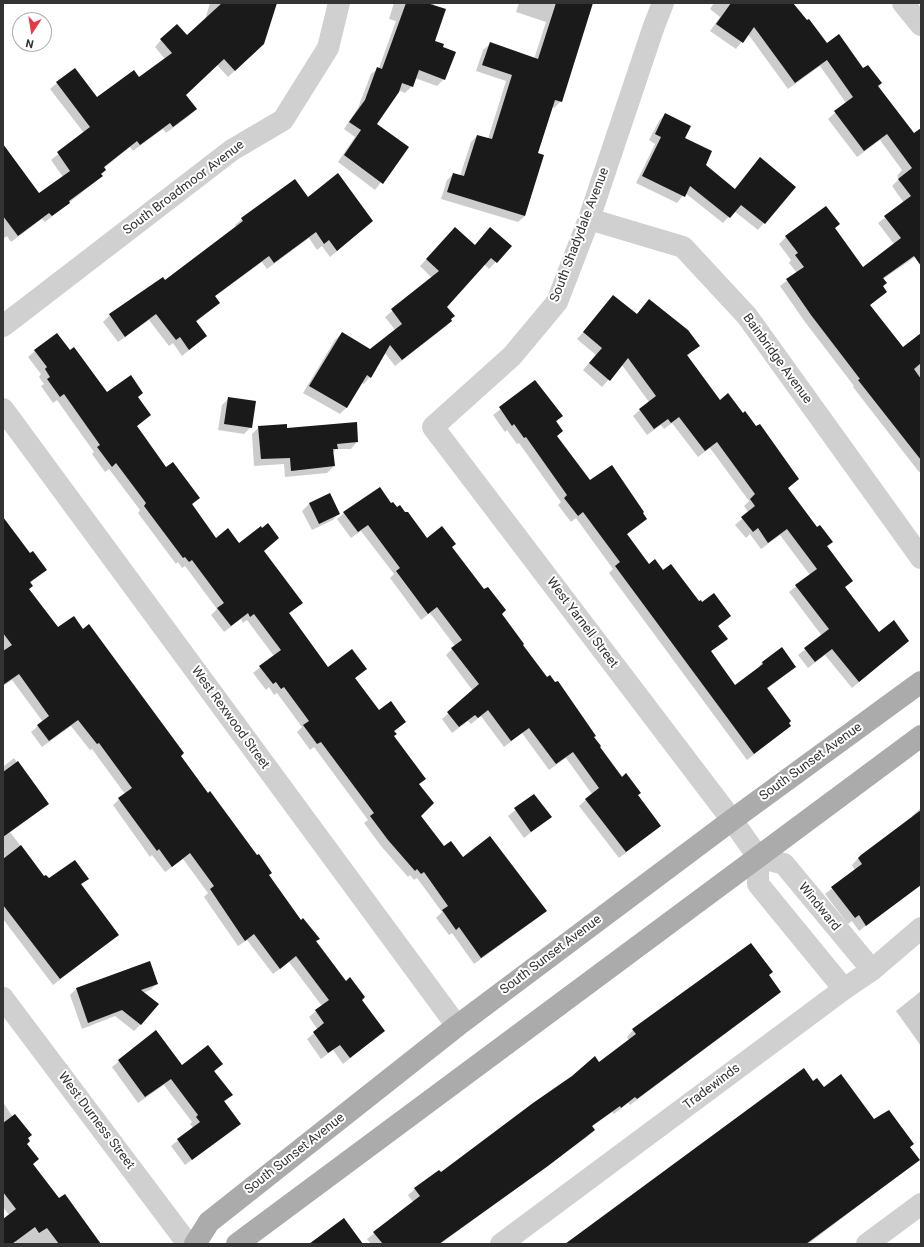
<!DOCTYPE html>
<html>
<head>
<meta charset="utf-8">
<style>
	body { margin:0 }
	#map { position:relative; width:924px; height:1247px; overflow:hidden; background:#fff; font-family:Roboto,sans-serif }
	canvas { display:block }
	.frame { position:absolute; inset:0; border:4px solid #333; pointer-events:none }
	.north { position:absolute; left:12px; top:12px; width:40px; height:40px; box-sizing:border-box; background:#fff; border:1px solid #adadad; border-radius:50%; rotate:192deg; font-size:11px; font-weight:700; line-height:16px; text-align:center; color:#333 }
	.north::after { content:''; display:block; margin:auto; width:14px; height:18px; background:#e63946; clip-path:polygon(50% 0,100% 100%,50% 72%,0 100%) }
</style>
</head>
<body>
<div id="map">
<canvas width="924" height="1247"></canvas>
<div class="frame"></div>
<div class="north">N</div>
</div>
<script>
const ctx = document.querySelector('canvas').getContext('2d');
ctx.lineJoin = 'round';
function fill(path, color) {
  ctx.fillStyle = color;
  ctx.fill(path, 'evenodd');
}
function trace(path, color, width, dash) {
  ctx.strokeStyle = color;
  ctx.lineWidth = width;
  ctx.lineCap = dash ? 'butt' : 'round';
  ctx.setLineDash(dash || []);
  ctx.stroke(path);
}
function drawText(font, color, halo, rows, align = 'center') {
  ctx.font = font + ' Roboto,sans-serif';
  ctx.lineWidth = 4;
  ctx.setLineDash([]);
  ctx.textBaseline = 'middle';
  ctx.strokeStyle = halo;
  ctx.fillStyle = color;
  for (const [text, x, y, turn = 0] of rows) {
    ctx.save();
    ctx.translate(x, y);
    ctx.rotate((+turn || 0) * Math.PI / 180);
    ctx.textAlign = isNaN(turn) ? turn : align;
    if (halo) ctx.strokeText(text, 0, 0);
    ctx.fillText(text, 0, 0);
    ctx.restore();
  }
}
fill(new Path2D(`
	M210,3H276L256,51L228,77L217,65L185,95L196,109L189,116L166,133L163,129L133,151L130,147L104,168L100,174L102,176L95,182L45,222L42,219L11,242L7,236L3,239V166L39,195L63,177L51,160L84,133L50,89L57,83L97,99L139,78L165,59L155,47L161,40L187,36L205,20Z
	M394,3H434V42L444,79L437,86L415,78L412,86L405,93L398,90L376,124L408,147L375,190L338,162L355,137L344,129L358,108L371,74L379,68L396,21L389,19Z
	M519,3H592L561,101L554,108L552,107L537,154L525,216L518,222L441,199L447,180L453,174L460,176L471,142L477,136L488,139L506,81L476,71L483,50L490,44L534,59L546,22L516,12Z
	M714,3H791L827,44L863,70L914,135H921V253L883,279L886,283L882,287L886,291L869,306L902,348L921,338V471L919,472L853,387L854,386L805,322L780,286L797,273L789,263L791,260L779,244L786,237L834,229L863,268L894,244L878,223L904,203L892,186L899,179L897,176L902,170L880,140L857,157L828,119L846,103L820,66L788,89L748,34L736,49L710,31L720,17L710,9Z
	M665,114L704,165L734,190L754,165L764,223L758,230L734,211L723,223L685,193L677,203L636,183L655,144L649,140L659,121Z
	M308,198L372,221L330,257L322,246L317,250L309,238L267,269L262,262L214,297L219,303L196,322L206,336L182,356L173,343L169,346L149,320L118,342L103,322L110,315L165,282L236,227L235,225L242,219Z
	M449,235L474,246L484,235L510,247L489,269L484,264L446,307L451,321L445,327L395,366L385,353L370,377L364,384L362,383L346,408L340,414L303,393L335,340L342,333L370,350L396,331L385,317L432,278L420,266Z
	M613,297L636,315L643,307L698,346L687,356L720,401L743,414L798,479L787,489L817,528L832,542L827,547L852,581L844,588L879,633L901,647L852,688L825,655L808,668L798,655L822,636L789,592L810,575L780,535L761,549L750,534L746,538L735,525L749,513L744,506L749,501L710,448L698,457L672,423L664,429L661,425L647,435L633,416L649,402L622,365L602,387L583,370L596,355L577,339Z
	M35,351H70L107,393L137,397L150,415L136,427L166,468L198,498L192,505L216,539L263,551L302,603L289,614L328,668L365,669L354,679L378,712L405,722L394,732L393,736L419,784L420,816L444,848L545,911L539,917L474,964L452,933L449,935L436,918L442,912L417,878L414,880L410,875L408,877L381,846L364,823L368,820L314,747L310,750L297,732L302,727L277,693L274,695L269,687L266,690L253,673L274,656L247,620L243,623L241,619L224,632L211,615L217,609L185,566L182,568L178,562L176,564L138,513L140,510L109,469L105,472L92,454L94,452L57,400L53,403L41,386L44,384L39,377L41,374L28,357Z
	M535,382L562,416L556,422V437L590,482L642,513L646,519L626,535L649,565L663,571L699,602L730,616L717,627L726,639L710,652L735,686L757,670L762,662L795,667L767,689L790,726L747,760L609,573L613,569L576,518L571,522L558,505L561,502L519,443L517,444L507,430L505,432L493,415Z
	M229,398L251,427L244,434L218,430L222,405Z
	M259,427L286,429L357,442L351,449H336L333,453L334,466L327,473L285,477L284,464L254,466L252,434Z
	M330,494L339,513L333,520L312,530L302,511L309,504Z
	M391,505L427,539L455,544L451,548L522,645L660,826L619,858L579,806L592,794L566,758L549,770L522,733L504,747L481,716L471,724L468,721L452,733L442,719L473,691L446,655L455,646L430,613L421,620L390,578L394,574L361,531L351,538L337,519L344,513Z
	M3,519L30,555L45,570L30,583L28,589L58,629L179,756L315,942L384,1031L343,1064L333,1050L321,1059L307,1039L318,1030L309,1017L322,1006L289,962L273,974L247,940L238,946L204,897L208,893L183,859L165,872L152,855L150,857L113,805L125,794L92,749L90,750L71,726L42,747L31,732L43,722L12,680L3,686Z
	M14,758L47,804L10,832L44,877L49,880L87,878L81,885L118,935L53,985L3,919V767Z
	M534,795L550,817L524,838L508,816Z
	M921,808V883L859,931L852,921L848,924L825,894L855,870L852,865L861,855L913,818L912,816Z
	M768,976L780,992L773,998L630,1105L628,1103L614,1114L612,1112L591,1127L593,1130L587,1137L440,1244H371L367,1239L413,1202L408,1195L415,1189L441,1174L599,1063L629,1041L627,1037L633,1030Z
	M157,984L150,990L143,993L141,1024L134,1031L115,1016L82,1029L70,995L76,989Z
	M921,991V1046L896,1011Z
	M156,1031L182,1066L221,1064L214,1072L231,1095L224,1102L239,1124L185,1165L171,1146L193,1128L190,1124L192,1122L164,1085L138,1103L112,1067Z
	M824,1089L874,1120L909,1147L919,1160L808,1244H568Z
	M3,1102L27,1139L26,1144L32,1165L95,1244H17L15,1242L13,1244H3V1221L10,1216L3,1207Z`), '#0003');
fill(new Path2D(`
	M222,3H277L264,44L235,71L224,59L186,95L197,109L173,127L170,123L140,145L137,141L104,167L106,170L101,174L103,176L69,201L70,203L52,216L49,213L18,236L3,216V144L39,193L70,171L57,152L90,127L56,82L75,68L97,97L134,70L139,77L172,53L160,39L177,24L187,35Z
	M406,3H427L446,9L435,41L444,44L443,47L456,52L445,80L419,70L413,87L402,83L399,92L377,124L409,147L383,184L344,155L361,130L349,122L365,100L377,67L382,69Z
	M556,3H593L562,102L555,100L538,153L544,155L525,216L447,192L453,173L464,176L477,135L492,139L512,75L482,65L490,42L538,59Z
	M731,3H793L807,20L809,19L827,43L839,34L863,68L868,65L882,83L878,86L914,133L921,128V266L914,256L883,278L887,283L883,286L887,292L870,305L903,347L921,333V363L914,369L921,379V460L858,380L860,379L811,315L786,279L804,267L795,255L798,253L785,236L826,206L840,224L835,228L863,267L901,238L884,216L911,196L898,179L912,168L887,134L864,151L834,111L853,97L827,60L795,83L754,27L743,43L716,24Z
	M665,113L691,126L685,138L712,151L706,165L735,189L760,157L796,187L765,224L741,205L730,218L690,186L685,197L642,176L661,137L655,134Z
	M338,173L373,221L337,251L329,240L324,244L316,232L274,263L269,256L215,296L220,303L196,321L207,336L189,350L180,337L176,340L156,314L125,337L109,314L163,277L165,280L243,221L241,218L295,179L308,197Z
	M455,227L475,245L490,227L512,246L497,263L491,258L447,307L455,316L451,319L452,321L402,360L390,345L371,378L367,375L347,408L309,386L342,332L370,349L402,324L391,309L439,271L426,259Z
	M613,295L637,314L649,299L688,330L700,346L687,355L720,400L728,393L743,413L745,411L756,426L760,424L799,479L788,488L817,527L820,525L833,542L827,546L853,581L845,587L879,632L894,620L909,641L859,682L832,649L815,662L804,648L829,629L795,585L817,569L787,529L768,543L758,528L753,532L741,517L755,506L750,499L755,494L717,442L705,451L679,417L671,423L668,419L654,429L639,409L656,396L628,358L610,381L589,363L602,348L583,332Z
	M57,333L70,350L74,347L107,392L131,375L143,393L138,397L151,415L137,426L166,467L173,462L200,498L192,504L216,538L228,528L239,543L261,526L262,528L268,523L279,538L264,551L303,603L289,613L328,667L352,649L367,669L355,678L379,710L391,701L406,722L394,731L397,734L394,736L426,779L419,784L434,803L421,816L444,846L451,841L463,857L490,836L547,911L481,958L459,927L456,930L442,910L448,906L424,872L421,874L417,869L415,871L388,840L370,816L374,813L321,742L317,744L303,725L309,721L284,687L281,689L276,682L273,684L259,666L281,650L254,614L250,617L248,613L231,626L217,608L224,603L192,560L189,562L185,557L183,558L144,506L146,503L116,463L112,467L97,447L100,445L64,394L60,397L47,379L50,377L45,369L47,367L34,350Z
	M535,380L563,416L556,421L563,431L557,436L590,480L612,465L644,512L643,513L647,519L627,534L649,564L655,559L663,570L671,564L699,601L701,600L702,602L714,593L731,616L718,626L728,639L711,651L735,685L763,664L762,662L782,647L796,667L767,688L791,721L789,723L791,726L754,754L615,566L620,562L583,512L578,516L564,498L567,495L526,437L524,438L514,424L512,426L499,407Z
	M228,397L256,401L252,428L224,424Z
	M357,422L358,442L337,444L338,449H333L335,466L291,471L290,458L261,459L258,426L287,424V428Z
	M380,487L391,503L393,502L397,507L400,505L405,512H408L427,538L442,526L456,544L452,547L484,589L488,587L506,610L502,614L524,644L523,645L547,677L550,675L555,682L558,681L596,736L594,737L601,746L600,747L622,777L626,773L641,793L638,795L661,826L626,852L585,799L599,788L573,752L556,764L529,728L511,741L488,710L478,718L475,715L459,727L447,712L479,684L451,648L462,640L437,607L428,614L396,571L400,568L368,525L358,532L343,512Z
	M330,493L340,514L319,524L309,503Z
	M3,517L30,553L33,551L47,570L30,582L33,586L29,589L58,627L74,616L83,629L89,624L184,753L181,756L208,793L210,791L257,855L259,854L272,873L269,875L301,920L303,918L320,939L316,941L346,981L350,977L365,997L362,1000L385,1031L350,1058L340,1045L328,1053L313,1032L324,1023L315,1010L329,1000L296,956L280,969L254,934L245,941L210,889L214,886L190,853L172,867L159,849L157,851L118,798L132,788L99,743L97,744L78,720L49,741L37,725L49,716L19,674L3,685V651L12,645L3,633Z
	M18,761L49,804L3,837V772Z
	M534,794L552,817L531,832L514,808Z
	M921,810V885L866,926L859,915L855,918L831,887L862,864L858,858L861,855Z
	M21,845L44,876L46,875L49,878L75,860L89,879L81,884L119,935L60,979L3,905V859Z
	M751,943L773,972L769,975L781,992L637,1099L635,1097L621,1108L620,1106L592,1126L595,1130L548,1166L439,1244H383L373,1232L420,1196L414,1188L439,1170L441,1172L533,1103L572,1076L595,1056L599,1062L636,1034L632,1029Z
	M150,961L158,984L141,990L159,1004L141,1025L122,1010L88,1023L76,988Z
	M156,1030L182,1065L208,1045L223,1064L214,1071L233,1095L224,1101L241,1124L192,1160L177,1139L200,1122L196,1117L198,1115L171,1079L145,1097L118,1060Z
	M804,1068L813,1081L817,1078L824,1087L841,1074L874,1119L889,1110L914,1144L910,1147L920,1160L806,1244H565Z
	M15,1114L32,1135L28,1138L30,1141L27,1144L39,1159L33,1164L59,1198L65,1194L101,1244H59L47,1228L39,1233L35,1227L12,1244H3V1219L16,1209L3,1192V1123Z
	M344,1218L363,1244H309Z`), '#1a1a1a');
trace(new Path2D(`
	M663,3L654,26L589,219L557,302L512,356L433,427L732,820L758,857V884L844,989
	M903,3L921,25
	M589,219L683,247L747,316L921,558
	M3,326L232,150L283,120L328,48L339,3
	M3,409L457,1026
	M758,857L784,864L872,970
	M3,998L188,1244
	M501,1244L844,989L872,970L921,928
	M867,1244L921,1204`), '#d0d0d0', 22);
trace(new Path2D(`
	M195,1244L209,1222L457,1026L732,820L921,682
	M237,1244L921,736`), '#ababab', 22);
drawText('13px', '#333', '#fff', [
	["South Broadmoor Avenue",184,188,-37],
	["South Shadydale Avenue",580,235,-69],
	["Bainbridge Avenue",777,359,54],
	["West Yarnell Street",582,623,53],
	["West Rexwood Street",230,718,54],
	["South Sunset Avenue",811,762,-36],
	["Windward",819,907,51],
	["South Sunset Avenue",551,955,-37],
	["Tradewinds",712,1087,-37],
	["West Durness Street",96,1121,53],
	["South Sunset Avenue",295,1154,-38]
]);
</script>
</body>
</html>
